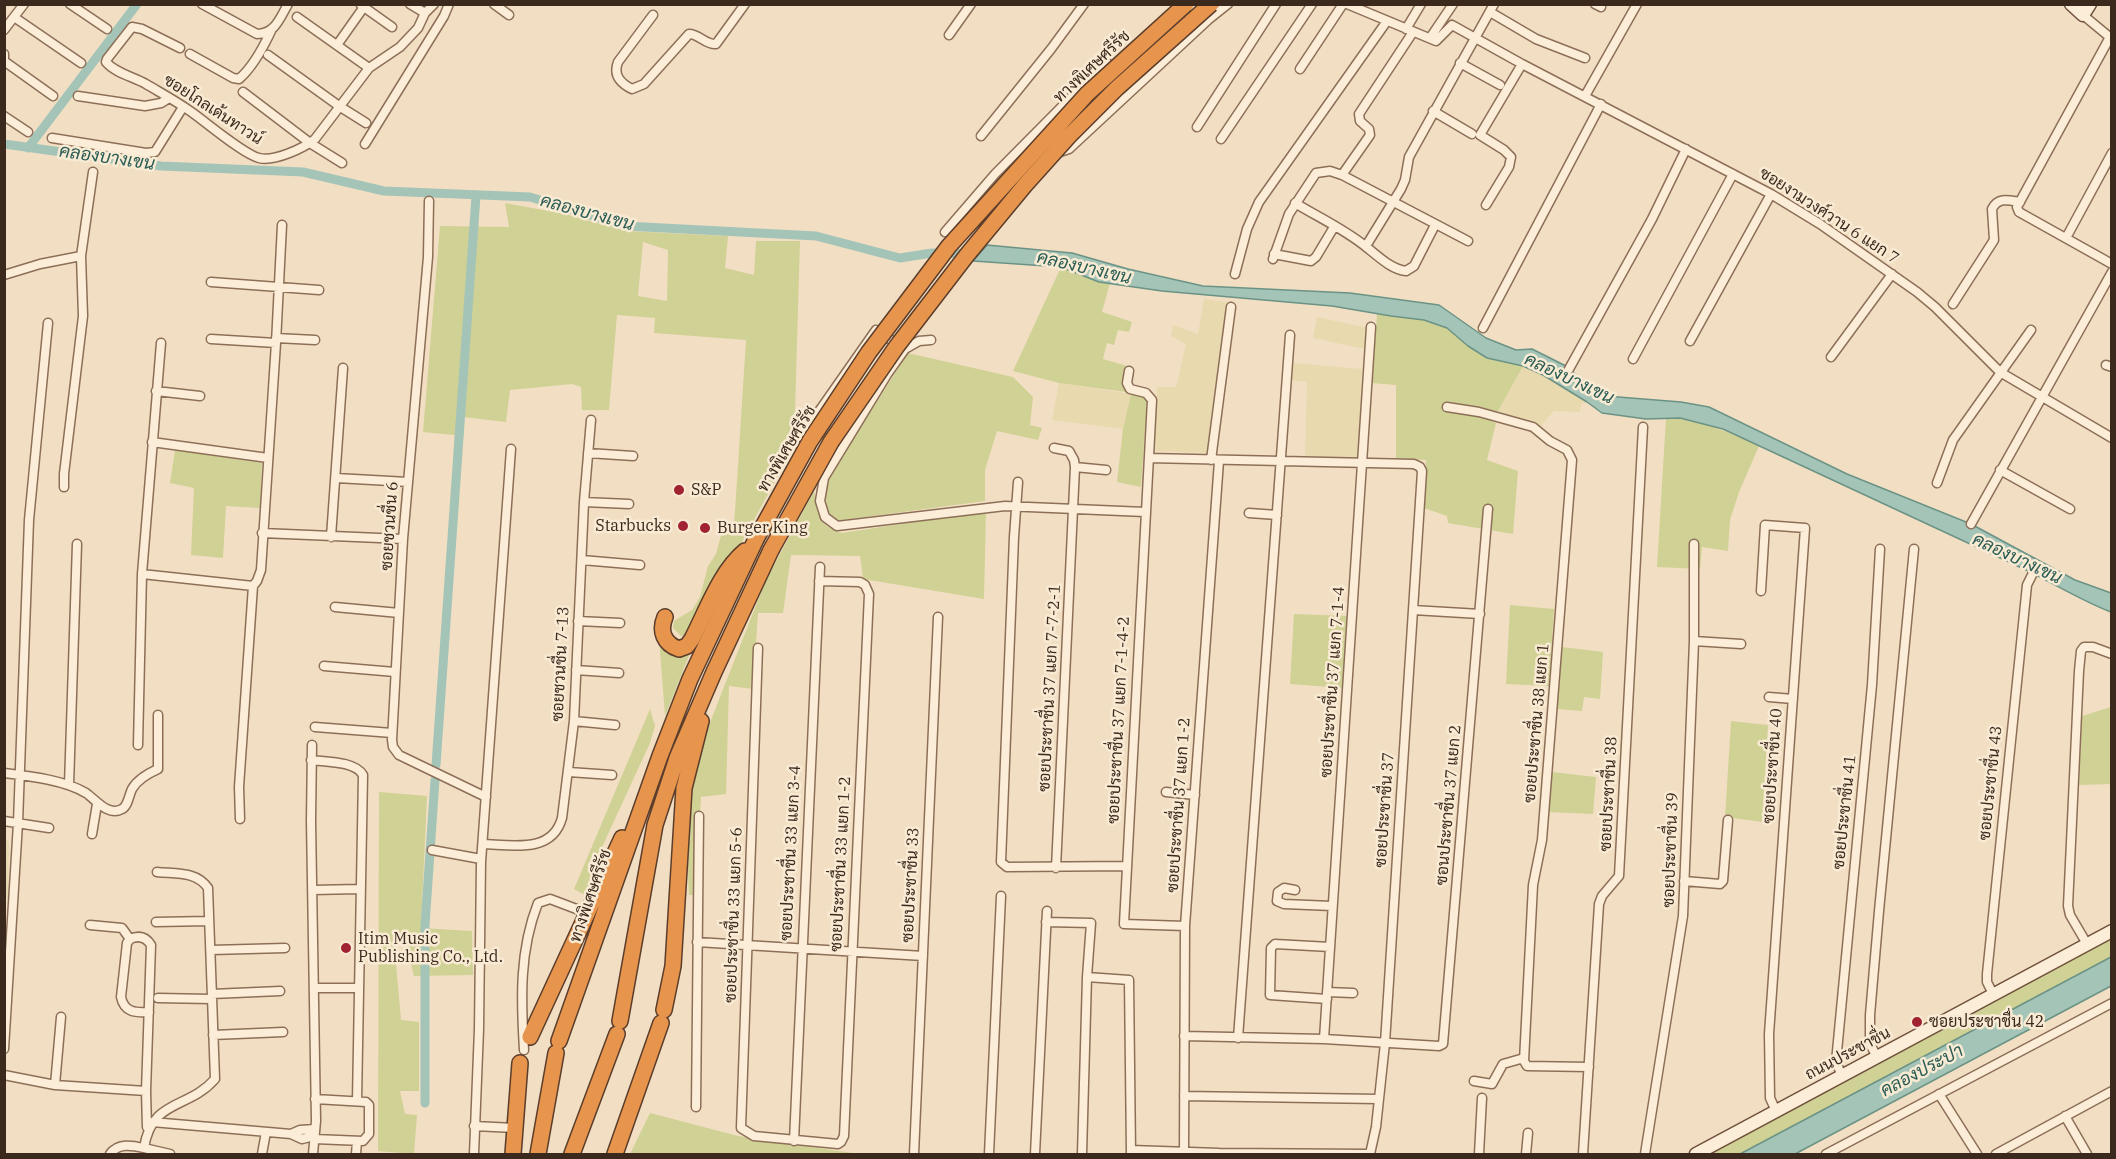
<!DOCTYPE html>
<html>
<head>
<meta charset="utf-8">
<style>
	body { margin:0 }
	#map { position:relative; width:2116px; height:1159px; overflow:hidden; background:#f2dfc3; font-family:"IBM Plex Serif",serif }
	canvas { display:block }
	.frame { position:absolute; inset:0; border:6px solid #3c291d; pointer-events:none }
</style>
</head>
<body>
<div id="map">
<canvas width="2116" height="1159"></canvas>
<div class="frame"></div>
</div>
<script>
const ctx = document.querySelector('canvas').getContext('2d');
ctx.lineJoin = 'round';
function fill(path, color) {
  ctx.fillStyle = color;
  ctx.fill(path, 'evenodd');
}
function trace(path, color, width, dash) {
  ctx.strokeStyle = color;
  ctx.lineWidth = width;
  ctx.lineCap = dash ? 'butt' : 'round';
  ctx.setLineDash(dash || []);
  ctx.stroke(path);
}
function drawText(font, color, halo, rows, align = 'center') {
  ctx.font = font + ' "IBM Plex Serif",Sarabun,serif';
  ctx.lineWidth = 5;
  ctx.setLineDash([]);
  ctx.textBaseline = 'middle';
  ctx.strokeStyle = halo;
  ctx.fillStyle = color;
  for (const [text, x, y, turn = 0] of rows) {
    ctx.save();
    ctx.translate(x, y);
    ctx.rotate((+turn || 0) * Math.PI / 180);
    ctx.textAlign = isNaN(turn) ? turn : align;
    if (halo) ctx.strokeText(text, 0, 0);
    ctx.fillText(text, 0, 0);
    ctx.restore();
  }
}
fill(new Path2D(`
	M1204,299L1228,302L1208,453L1154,451L1157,387H1176L1186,344L1171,336L1173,325L1198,334Z
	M1317,317L1368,328L1365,349L1313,338Z
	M1293,363L1362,369L1359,459L1305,456L1307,382L1290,380Z
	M1523,366L1543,375L1587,402L1581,404L1580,412L1554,411L1540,427L1499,414L1497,413Z
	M1059,383L1131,394L1123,429L1052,420Z
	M5,840L9,841L8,898H5Z`), '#e8d9af');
fill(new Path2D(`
	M505,203L565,214L626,231L728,236L725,268L754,275L756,241H800L794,446L693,632L681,636L673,628L674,621L692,610L700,597L708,566L716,554L723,528L734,527L746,340L654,333L655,318L617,315L609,410H582L581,387L572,384L510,390L506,422L463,417L464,436L423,432L440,226L509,227ZM643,242L668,250L667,301L638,296Z
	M1061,267L1099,282L1110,283L1102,312L1132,322L1129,332L1118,330L1114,345L1107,343L1103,359L1127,366L1126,392L1059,383L1013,371Z
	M1377,314L1424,320L1447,328L1468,346L1487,358L1523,366L1497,413L1447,401L1445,410L1481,417L1496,423L1487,460L1518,471L1513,534L1448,523L1447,516L1424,508L1426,460L1396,458V385L1372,383Z
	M908,353L1013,377L1033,397L1030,425L1042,428L1038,440L997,431L985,470V501L835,521C823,508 825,496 827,479Z
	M1131,394L1147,398L1141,487L1117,482L1123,429Z
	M1666,418C1699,418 1730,433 1759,446L1739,492L1730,520L1728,551L1702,547L1700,569L1657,567Z
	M175,450L262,463L260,508L226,506L223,558L191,555L194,488L170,483Z
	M814,491C818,515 817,525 842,533L986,511L984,599L863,579L860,556L791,555L783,613H758L753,689L729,686L726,794L701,797L695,895H689C687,843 685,804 698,753L766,580Z
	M1510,605L1554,609L1549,686L1506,684Z
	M1294,614L1347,616L1343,688L1290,684Z
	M659,638L672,655H682L690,653L665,716Z
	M1562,647L1603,652L1600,699L1584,697L1582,711L1557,709Z
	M2111,707V784L2079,785L2082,716Z
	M650,709L655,726L650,743L603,845L593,882L586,896L574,889Z
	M1731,721L1768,725L1762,822L1725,817Z
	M1552,772L1596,777L1593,814L1548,812Z
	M379,792L427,796L421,928L472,931L473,975L414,976L405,940L394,941L401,1020L419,1022V1091H400L405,1114L417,1115L414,1154L378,1151Z
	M2111,939V957L1740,1154H1711Z
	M650,1113L738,1136L859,1154H630Z`), '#d0d195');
const water = new Path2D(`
	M987,245L1072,253L1128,269L1203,286L1350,293L1439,305L1486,338L1516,350L1532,349L1566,366L1590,387L1606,396L1681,402L1709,407L1847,474L1971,524L2075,580L2111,593V612C2082,601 2055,584 2026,570L1723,429L1680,418L1646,419L1602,413L1587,402L1543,375L1523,366L1487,358L1468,346L1447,328L1424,320L1391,316L1332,306L1162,291L1099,282L1061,267L973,261Z
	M2111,957V986L1795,1154H1740Z`);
fill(water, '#a5c4b8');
trace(water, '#6b9385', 1.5);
trace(new Path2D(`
	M4,144L161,166L303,172L384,191L530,197L625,226L816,236L900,258L932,253L971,254
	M28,148L137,4
	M436,765L476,196
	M425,1103V925L435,780`), '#a5c4b8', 9);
const street = new Path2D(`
	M70,4L107,29
	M202,4L257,34C275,34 280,18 288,4
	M410,4L425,13L434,4
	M494,4L509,15
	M1347,4L1436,41L1452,25L1522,64L1771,194L1820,224L1917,292L1935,307L2000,372L2112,438
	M1595,4L1601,7
	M361,5L392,27
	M1490,12L1536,39L1585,58
	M653,15L618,62C613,75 620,83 632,89L644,84L689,34C699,34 706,45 716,44L745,4
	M2083,15L2112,39
	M14,17L81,63
	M297,17L369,68
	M1406,29L1421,4
	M4,30L24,4
	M949,35L971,4
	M2110,37L2017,207L2019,212L2112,264
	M1430,38L1453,4
	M337,45L366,4
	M180,48L142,29L132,27L107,59L106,62C115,73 134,77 146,84C161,93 176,101 190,111C206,122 243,154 259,158C274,162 304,148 315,139L369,68L400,47L418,28L425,13
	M4,54V61L53,96
	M190,54L233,78L239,79C253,67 263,48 271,31
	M268,55L339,106L366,123
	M1460,63L1500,85
	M1300,69L1343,4
	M243,92L310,143L342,163
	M78,96L145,106L161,103L169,98
	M1585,96L1637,4
	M1433,111L1472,134
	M4,116L28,132
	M1197,127L1276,4
	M981,136L1051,49L1084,4
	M52,138L146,153L155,152L183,107
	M1221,139L1312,4
	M365,144L444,16L449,4
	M1057,153L1069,149L1208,20L1228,4
	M1342,175L1370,135L1369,129L1360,121L1359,114L1413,32
	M429,201L428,257L403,539L392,740L393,747L399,755L486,797
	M1295,203C1318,217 1344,229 1365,246C1377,255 1390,269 1406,271L1414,266L1435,225
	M1486,205L1509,167L1511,157L1504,150L1480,135L1522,64
	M982,221L1025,176
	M945,232L995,174L1106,62L1116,71
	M2066,238L2112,153
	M1366,246L1401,189L1405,180L1409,157L1494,4
	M1274,254L1311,261L1316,257L1334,227
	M1273,259L1289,214L1316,173L1330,171L1342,175L1468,241
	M1235,274L1247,229L1259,202L1387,21
	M4,275L40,264L81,256
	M211,282L319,290
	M1953,304L1994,240L1992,209C1998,197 2008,200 2020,202
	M1483,328L1601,104
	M276,338L315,340
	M211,339L276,343
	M931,340L919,341L905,349L888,373L824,478L820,501L825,517L837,526L1005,506L1145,512
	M1690,341L1771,194
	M1831,357L1892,274
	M1633,359L1733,174
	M2106,365L2112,367
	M1569,369L1652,219L1686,149
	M1129,371L1127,383L1130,389L1146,393L1152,400L1124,924L1185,926
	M156,391L200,396
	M1447,407L1479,412L1533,427L1550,441L1567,450L1572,460L1542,840L1533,885L1524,1061L1527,1066L1589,1067
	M801,437L876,330L900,346
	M152,442L268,458
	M1054,448L1069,451L1074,460L1075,467L1056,868
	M588,453L633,456
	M1149,458L1414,464L1420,467L1422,471L1385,1043L1376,1127L1370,1154
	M1211,460L1231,307
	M1075,467L1106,470
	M2000,470L2070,509
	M336,478L408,482
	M1018,482L1014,537L1001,862L1007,867L1127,866
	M1937,483L1953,440L2031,330
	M64,487V474L83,316L81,256L93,172
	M584,502L629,504
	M1249,513L1277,515
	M1971,524L2112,272
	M262,533L403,539
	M331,537L343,368
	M582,560L640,565
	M142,574L253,586
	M253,586L257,581L261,570L276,343L282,225
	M1761,591L1765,525L1805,528L1769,1034L1770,1098L1776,1111
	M335,607L399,613
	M1413,610L1480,614
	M578,621L620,623
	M1694,641L1741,644
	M758,648L741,1128L754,1136L838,1144L841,1142L844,1136L869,594L865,585L860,582L819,581
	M324,666L395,672
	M576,670L619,673
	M1769,697L1793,699
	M574,721L615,725
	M315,727L392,733
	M138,745L142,574L161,343
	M312,745L311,821L316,1121L313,1154
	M311,760C326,762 355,761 363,775L357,1101
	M569,772L612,775
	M4,773C29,776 65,780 86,793C95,799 108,817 122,809C128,806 129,795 132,789C137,780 149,773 158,769V715
	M69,785L77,544
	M1166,792L1195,795
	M240,819L239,787L253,586
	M4,821L49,828
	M92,834L97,804
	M483,844C512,845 552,854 562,818L574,721L584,502L591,420
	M432,850L481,859
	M1684,881L1720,884L1723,881L1728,820
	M313,890L359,889
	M1295,890L1284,888L1278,892L1277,901L1284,904L1332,906
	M156,922L209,921
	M1046,922L1091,923L1087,977L1082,1154
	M90,925L122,928L130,939C139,935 146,937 151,945L146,1091L147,1127
	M130,939L127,943L121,997C124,1012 135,1013 149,1012
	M697,942L923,956
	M2087,944L2070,915L2068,906L2079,671L2081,651L2084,647H2093L2112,654
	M211,950L285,948
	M1087,977L1129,980L1131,1153
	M314,988H359
	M1327,992L1353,993
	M212,994L280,991
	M1993,994L1987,982V974L2027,585L2032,575
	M158,998L211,999
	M1327,999L1270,995L1271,948L1275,944L1330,947
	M213,1035L283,1032
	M1184,1036L1324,1039L1439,1046L1443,1044L1488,509
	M1238,1038L1290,335
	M1324,1039L1371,327
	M4,1049L18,823L29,520L48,323
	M524,1050C521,1000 519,951 538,903L550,899L587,913
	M1877,1057L1870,1044V1015L1879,911L1914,549
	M4,1075L55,1085L146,1091
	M1842,1076L1836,1062L1872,685L1880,549
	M1474,1081L1492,1084L1503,1064L1524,1058
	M55,1085L61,1017
	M1939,1094L1977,1154
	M1184,1096L1378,1099
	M696,1107L699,816
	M2065,1116L2087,1154
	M152,1122L291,1134L302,1139L314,1136
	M474,1126L515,1128
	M291,1134L300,1130L315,1129
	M314,1139L363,1141L369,1134V1105L366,1102L315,1099
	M794,1141L820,567
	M144,1148L170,1154
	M1131,1150L1219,1153L1370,1154
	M1184,1152L1185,926L1219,461
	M110,1154C118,1143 131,1145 144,1148C152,1098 188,1110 215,1079L208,888C196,871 176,874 157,872
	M262,1154L266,1132
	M356,1154L357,1141
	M474,1154L479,1029L481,862L511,449
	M914,1154L938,617
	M989,1154L1001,896
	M1035,1154L1047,911
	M1479,1154L1482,1098
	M1526,1154L1528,1133
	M1583,1154L1599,904L1602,896L1619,876L1643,427
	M1645,1154L1683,916L1694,641V544
	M1826,1154L2112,1003
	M1996,1154L2112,1091`);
const secondary = new Path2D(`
	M2071,4L2083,15L2090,4
	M1696,1154L2112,931`);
const highway = new Path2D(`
	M665,617C659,631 664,644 679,649L687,646L692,639C707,610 720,572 745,551
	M664,1010L673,966L684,788L701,721
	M620,1021L655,825L677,758L714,672L771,550
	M530,1037L622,838
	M559,1041L660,756L690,679L756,539
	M513,1154L520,1063
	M538,1154L556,1053
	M572,1154L617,1034
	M615,1154L661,1023`);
trace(street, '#8d6f58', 11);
trace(secondary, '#6f503b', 15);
trace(highway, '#5b3d2c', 18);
trace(street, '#fbedd7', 8);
trace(secondary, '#fbedd7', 12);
trace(highway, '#e7944d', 15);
const highwayBridge = new Path2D(`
	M756,539L810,441L869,352L949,246L1087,94L1186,4
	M771,550L831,442L897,346L967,255L1025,185L1069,136L1117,88L1211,4`);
trace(highwayBridge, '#5b3d2c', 18, []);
trace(highwayBridge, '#e7944d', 15);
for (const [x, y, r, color] of [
	[679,490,6,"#a12331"],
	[683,526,6,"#a12331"],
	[705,528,6,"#a12331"],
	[346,948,6,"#a12331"],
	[1917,1022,6,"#a12331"]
]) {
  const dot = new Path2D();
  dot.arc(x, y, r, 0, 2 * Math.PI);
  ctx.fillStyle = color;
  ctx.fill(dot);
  trace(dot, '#f8ead3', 2);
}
drawText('16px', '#3c291d', '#f8ead3', [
	["ทางพิเศษศรีรัช",1092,67,-43],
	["ซอยโกลเด้นทาวน์",213,110,33],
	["ซอยงามวงศ์วาน 6 แยก 7",1829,216,33],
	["ทางพิเศษศรีรัช",787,449,-59],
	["ซอยชวนชื่น 6",390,526,-86],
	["ซอยชวนชื่น 7-13",561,664,-87],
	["ซอยประชาชื่น 37 แยก 7-1-4",1333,682,-86],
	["ซอยประชาชื่น 37 แยก 7-7-2-1",1050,688,-87],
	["ซอยประชาชื่น 37 แยก 7-1-4-2",1119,720,-87],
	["ซอยประชาชื่น 38 แยก 1",1537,723,-85],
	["ซอยประชาชื่น 40",1773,766,-86],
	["ซอยประชาชื่น 43",1991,783,-84],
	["ซอยประชาชื่น 38",1609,794,-87],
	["ซอยประชาชื่น 37 แยก 1-2",1179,805,-86],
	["ซอนประชาชื่น 37 แยก 2",1449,805,-85],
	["ซอยประชาชื่น 37",1385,810,-86],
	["ซอยประชาชื่น 41",1845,812,-84],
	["ซอยประชาชื่น 39",1671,850,-88],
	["ซอยประชาชื่น 33 แยก 3-4",791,853,-87],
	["ซอยประชาชื่น 33 แยก 1-2",841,864,-87],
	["ซอยประชาชื่น 33",911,885,-87],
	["ทางพิเศษศรีรัช",591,896,-71],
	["ซอยประชาชื่น 33 แยก 5-6",734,915,-88],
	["ถนนประชาชื่น",1848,1054,-28]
]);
drawText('16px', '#3c291d', '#f8ead3', [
	["S&P",691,490],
	["Starbucks",671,526,"right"],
	["Burger King",717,528],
	["Itim Music",358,939],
	["Publishing Co., Ltd.",358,957],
	["ซอยประชาชื่น 42",1929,1022]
], 'left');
drawText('italic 18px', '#2b5d55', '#f8ead3', [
	["คลองบางเขน",107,158,8],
	["คลองบางเขน",587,213,15],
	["คลองบางเขน",1084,268,13],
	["คลองบางเขน",1569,379,25],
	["คลองบางเขน",2017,559,25],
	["คลองประปา",1922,1071,-28]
]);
</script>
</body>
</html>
